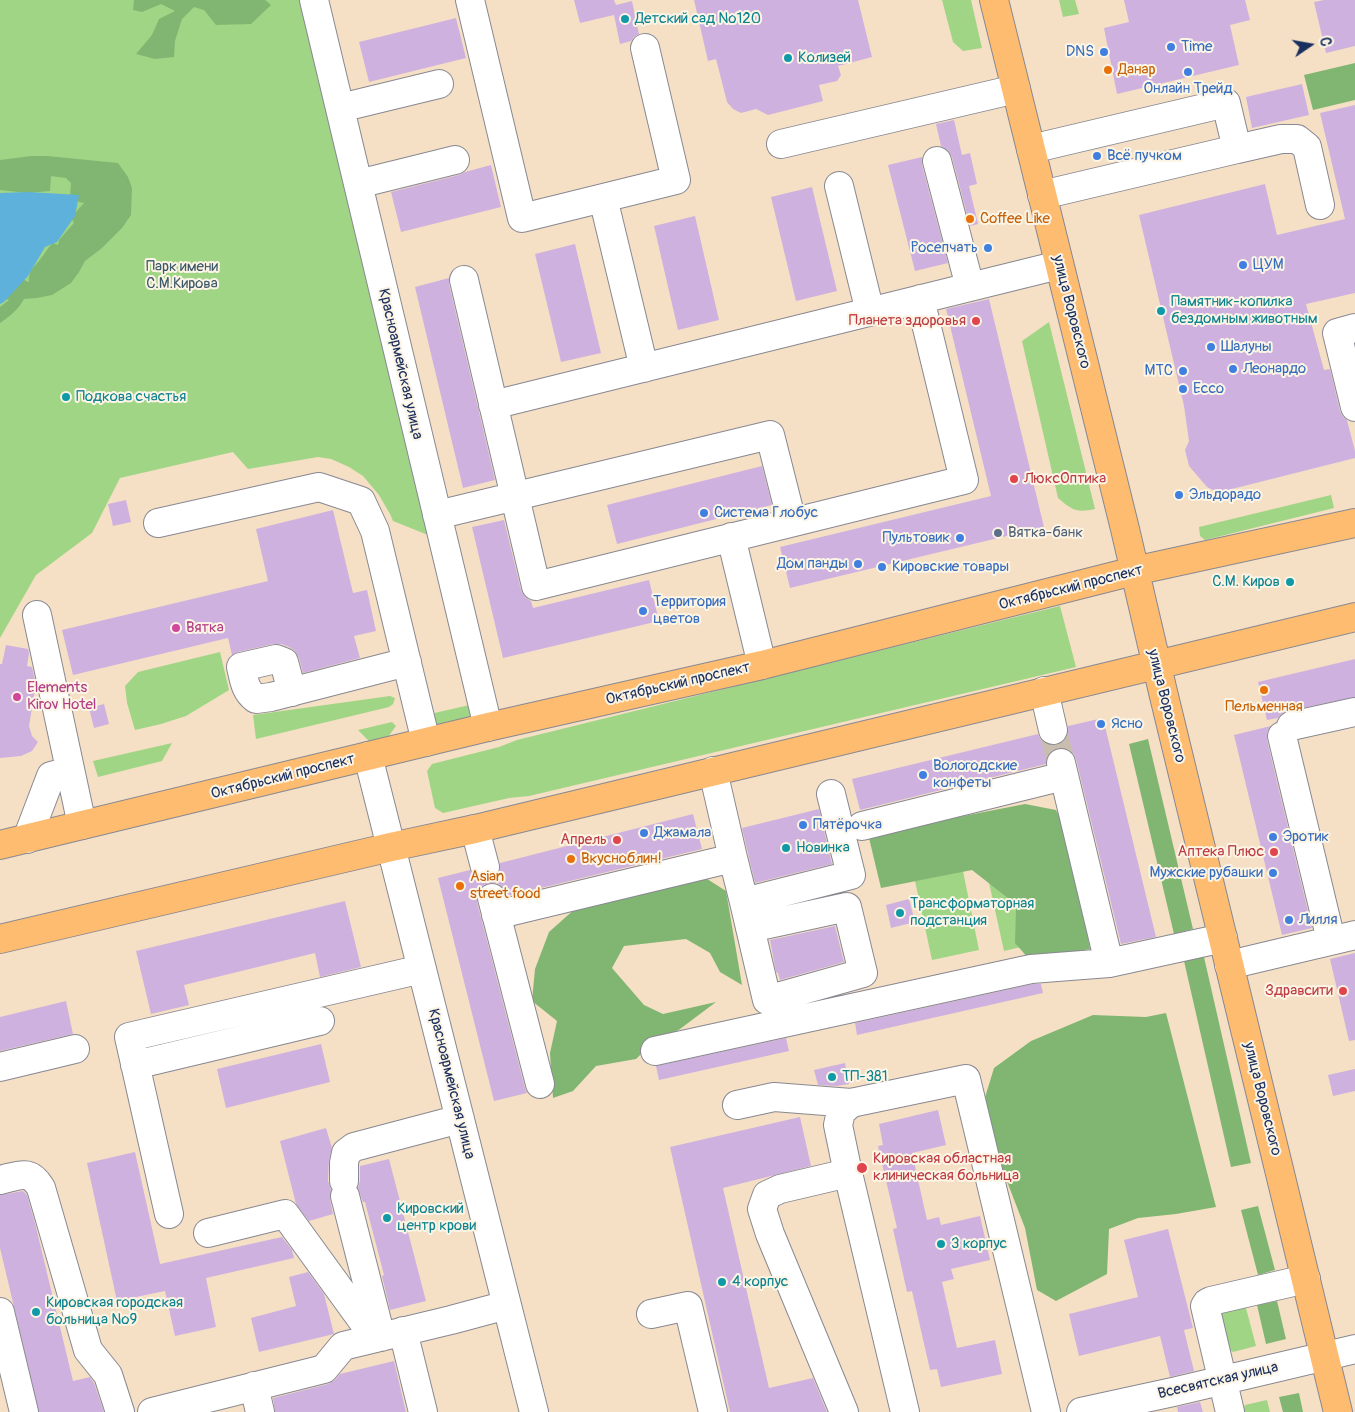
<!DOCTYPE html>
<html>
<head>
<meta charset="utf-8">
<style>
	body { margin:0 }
	#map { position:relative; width:1355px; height:1412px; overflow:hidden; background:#f5e0c5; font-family:Pangolin,sans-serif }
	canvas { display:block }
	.north { position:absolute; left:1285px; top:20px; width:50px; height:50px; -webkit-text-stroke:4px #fcf5e5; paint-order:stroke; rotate:78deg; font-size:14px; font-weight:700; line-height:20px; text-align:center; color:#1b2f5e }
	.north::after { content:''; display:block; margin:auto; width:18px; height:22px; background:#1b2f5e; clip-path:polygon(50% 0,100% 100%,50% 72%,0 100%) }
</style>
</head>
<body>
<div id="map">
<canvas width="1355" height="1412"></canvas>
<div class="north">С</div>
</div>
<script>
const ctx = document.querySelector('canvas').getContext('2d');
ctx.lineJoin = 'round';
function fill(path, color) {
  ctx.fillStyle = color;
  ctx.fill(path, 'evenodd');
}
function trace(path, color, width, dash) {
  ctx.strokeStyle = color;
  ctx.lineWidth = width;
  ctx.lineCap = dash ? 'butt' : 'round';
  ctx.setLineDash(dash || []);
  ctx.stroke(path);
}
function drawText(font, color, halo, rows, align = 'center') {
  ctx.font = font + ' Pangolin,sans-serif';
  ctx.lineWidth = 4;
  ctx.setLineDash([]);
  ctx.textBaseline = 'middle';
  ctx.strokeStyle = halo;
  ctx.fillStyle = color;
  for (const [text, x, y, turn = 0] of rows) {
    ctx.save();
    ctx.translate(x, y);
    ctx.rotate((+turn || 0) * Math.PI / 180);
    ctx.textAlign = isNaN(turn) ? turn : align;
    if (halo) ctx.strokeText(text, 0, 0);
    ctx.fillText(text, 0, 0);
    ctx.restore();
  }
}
fill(new Path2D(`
	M0,0H306L433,537L393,521L390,514L379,495L363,476L349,467L331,459L318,457L248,469L233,452L120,478L92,533L36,575L0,638Z
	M942,0H971L982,48L963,51L953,42Z
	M1059,0H1075L1079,14L1063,17Z
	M1049,322L1095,509C1076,513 1072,510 1058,498L1022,341Z
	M1331,495L1334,508L1205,540L1200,536L1199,527Z
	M1060,606L1076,667L529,796L509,798L443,813L435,808L427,771L432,764L499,747L517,740Z
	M220,652L229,690L186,716L161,724L135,730L127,703L125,686L138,672Z
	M390,696L395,698L393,704L389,707L256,739L253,715Z
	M474,704V717L437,726L431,722L430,714Z
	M392,722L396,726L388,737L370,742L358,730Z
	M172,743L162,761L98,777L93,761Z
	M963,871L979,950L932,960L915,881Z
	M988,878L1068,936L1004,951Z
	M1245,1304L1256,1346L1233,1352L1227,1348L1218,1316L1222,1309Z
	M1267,1400L1270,1412H1242L1245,1405Z`), '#a0d585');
fill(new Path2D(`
	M134,0H265L271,5L251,24L216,25L204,10L194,7L182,19L175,41L174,57L155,59L136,54L152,35L159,19L175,11L161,4L142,12L133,10Z
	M1355,63V100L1313,110L1304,75Z
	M31,156H47L118,163L128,177L132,188L131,215L122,228L102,248L85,261L79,272L71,283L52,295L37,298L24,299C18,310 10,316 0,323V307L9,300L4,299L17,277L29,282C28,269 36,266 42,257C46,252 48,247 53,243L58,245L59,240L74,223L69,214L76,212L84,203L79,202L70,196L71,183L66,178L51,176L50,191L27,193L0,190V160Z
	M1148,739L1193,929L1174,934L1129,744Z
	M1025,804L1056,810L1069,834L1090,949L1029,959L1015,943L1016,909L1009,899L972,870L881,888L869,838L938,821Z
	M704,877L726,891L742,985L720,972L710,953L686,939L624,946L612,968L644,1005L663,1014L716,1002L680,1029L647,1048L636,1059L596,1066L573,1091L553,1098L550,1053L557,1021L532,1001L535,969L549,932L577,907Z
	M1204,957L1251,1163L1231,1167L1184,961Z
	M1166,1013L1216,1207L1176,1214L1138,1218L1109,1229L1107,1274L1056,1301L1037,1290L1025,1228L1003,1171L979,1117L994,1068L1031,1041L1093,1015L1146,1017Z
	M1258,1206L1275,1270L1258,1275L1241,1210Z
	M1277,1301L1286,1339L1266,1344L1257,1305Z
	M1299,1393L1303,1412H1283L1279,1397Z`), '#80b672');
fill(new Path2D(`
	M28,192L79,195L75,216L57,242L45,247L28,276L4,302L0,304V193Z`), '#5eb1da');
fill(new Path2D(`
	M574,0H614L616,5L632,1L639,34L634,37L631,41L620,44L614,15L580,23Z
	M694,0H858L872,57L838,66L841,75L837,81L819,85L823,101L768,115L756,109L741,113L733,109L727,102L716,59L708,61Z
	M1124,0H1245L1250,20L1230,25L1239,65L1117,94L1104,28L1129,22Z
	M1324,0H1355V46L1326,53L1314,2Z
	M456,18L466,58L369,82L359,42Z
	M1302,84L1309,115L1252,128L1246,97Z
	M1355,105V293L1306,304L1324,370L1330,369L1340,411L1343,417L1347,420L1355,451V458L1224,491L1213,490L1207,487L1189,466L1185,450L1189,441L1184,406L1139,215L1265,184L1277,235L1345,219L1320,113Z
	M954,120L962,155L970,153L977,184L969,186L978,224L970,226L952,157L948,150L941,146L936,124Z
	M922,157V165L948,263L915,271L888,165Z
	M491,165L501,207L401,232L391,192L459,175L465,172Z
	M812,187L837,291L796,301L771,197Z
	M695,216L719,320L678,330L654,226Z
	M575,244L601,353L561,362L535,254Z
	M449,278V284L495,480L463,488L415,287Z
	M989,299L1044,527L790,588L780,547L991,496L946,309Z
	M762,466L772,505L617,544L607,505Z
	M126,500L131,522L113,526L108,504Z
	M333,510L353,593L367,590L376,631L354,636L360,658L303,673L299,658L295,651L289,647L281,644H273L238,652L232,655L228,638L73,675L62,630L268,581L256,529Z
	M504,520L521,590L525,597L531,601L533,608L649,580L659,621L503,658L472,527Z
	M6,645L28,649L29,653L27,666L32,667L36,684L29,726L32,736L38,742L32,751L21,756L0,758V664H2Z
	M1355,659V697L1288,711L1281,714L1278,718L1267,720L1258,682Z
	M104,704L109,724L94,728L89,708Z
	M1103,718L1156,937L1121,944L1076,759L1073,753L1066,748H1058L1051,751L1046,758V764L860,810L852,779L1038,734L1041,740L1048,745H1057L1063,742L1068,735V726Z
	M1271,726L1267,732V740L1312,928L1282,935L1234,735Z
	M819,809L832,864L755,883L742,828Z
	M693,814L702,849L508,896L503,887L497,883H488L481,887L477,894V902L525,1088L527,1093L494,1101L438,878L470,870L474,878L480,882H488L496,878L500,871V863Z
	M909,899L915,922L891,928L886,905Z
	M345,901L361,967L320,977L315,953L184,985L189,1005L151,1014L136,951Z
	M835,926L844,962L780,980L778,973L776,972L770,940Z
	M1355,953V1040L1349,1041L1330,959Z
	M1033,984H1041L1043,993L857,1035L855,1023Z
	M66,1001L73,1034L0,1051V1017Z
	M786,1038L789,1051L659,1080L656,1066Z
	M321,1044L330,1082L226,1108L217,1069Z
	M845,1063L849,1084L837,1086L818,1085L814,1070Z
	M1355,1069V1091L1333,1096L1328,1075Z
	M938,1110L946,1145L912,1153L927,1220L939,1217L941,1225L980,1216L990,1260L951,1269L954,1279L942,1282L957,1348L995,1340L1002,1374L941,1387L937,1369L930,1370L912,1291L907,1292L893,1229L897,1228L878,1146L883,1145L879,1124Z
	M800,1117L811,1166L723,1188L769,1388L813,1378L827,1412H730L670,1147Z
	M326,1128L332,1148L329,1160L328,1181L331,1190L330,1199L333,1214L309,1221L296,1204L280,1141Z
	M135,1152L160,1264L282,1237L292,1250L294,1258L206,1278L216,1327L175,1336L165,1291L117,1301L87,1163Z
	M389,1159L426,1301L390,1310L382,1276L384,1275L365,1202H363L358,1188L360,1181V1166Z
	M23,1191L27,1195L35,1223L73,1381L90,1377L94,1383L104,1412H39L0,1248V1195Z
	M1168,1229L1193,1328L1184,1330L1194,1371L1170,1377L1160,1336L1079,1356L1069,1314L1138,1297L1124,1240Z
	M308,1272L324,1294L334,1334L259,1352L251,1318L296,1306L289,1277Z
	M394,1361L406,1412H275L273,1398L328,1384L336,1379L340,1374Z
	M1200,1402L1203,1412H1178L1177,1407Z`), '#cfb1e0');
trace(new Path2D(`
	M1053,730L1061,763`), '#c9bdb0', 28, [28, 14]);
const minor = new Path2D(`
	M314,0L488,727
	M470,0L522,218L676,180L645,48
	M340,108L439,84
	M781,144L1016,89
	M1031,149L1226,103L1237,149L1042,195
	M1237,149L1281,139H1297L1307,147L1320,205
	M937,161L970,287
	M358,184L455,160
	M839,186L870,312
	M603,198L644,368
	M464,280L536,586L964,480L920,299
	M1355,328L1337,333L1355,407
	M493,405L1059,265
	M437,515L770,435L792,522
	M158,523L319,487L361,501L375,531L426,742
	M731,537L762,665
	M37,615L82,825
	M1044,691L1053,730
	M292,692L284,662L276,659L241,667C244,680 245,691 256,699L271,697L407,662
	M1291,726L1355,712
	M1282,736L1331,940
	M368,756L534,1412
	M1061,763L1109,963L1223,938
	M862,826L1064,776
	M475,829L485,867
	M27,839L51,776L70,771
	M733,858L744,902L851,875L831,794
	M492,898L540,1084
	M744,902L767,1000L863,973L847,907L750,928
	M496,915L733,858L713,771
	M1229,965L1355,935
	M655,1051L1031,969L1109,963
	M135,1065L320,1021
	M0,1067L75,1049
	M737,1105L774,1097L851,1103
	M0,1180C19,1176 29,1168 41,1188L88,1350L108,1375L120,1412
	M344,1181V1163L346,1153L354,1147L460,1119
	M345,1196L381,1337
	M169,1214L129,1037L422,969
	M208,1233L285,1214L375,1338
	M0,1312L24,1412
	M651,1314L688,1306L713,1412
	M403,1331L423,1412
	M254,1386L260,1412
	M152,1412L324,1369L343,1346L451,1320L507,1305
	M844,1412L770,1234L762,1209L767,1195L780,1189L848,1173
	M905,1412L848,1173L838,1125L841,1112L851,1103L966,1079L1046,1412
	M1081,1412L1173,1392L1355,1349
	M1230,1412L1205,1306L1207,1303L1211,1301L1306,1279`);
const major = new Path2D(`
	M994,0L1125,529L1163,692L1338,1412
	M0,845L488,727L762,665L1134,571L1355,523
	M0,939L391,847L475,829L1355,617`);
trace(minor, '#888892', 30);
trace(major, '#888892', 30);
trace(minor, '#fff', 28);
trace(major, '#febc70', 28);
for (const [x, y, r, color] of [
	[625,19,5,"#0f9aa8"],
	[1171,47,5,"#3f7fe0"],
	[1104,52,5,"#3f7fe0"],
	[788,58,5,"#0f9aa8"],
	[1108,70,5,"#e8710a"],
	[1188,72,5,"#3f7fe0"],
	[1097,156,5,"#3f7fe0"],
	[970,219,5,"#e8710a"],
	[988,248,5,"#3f7fe0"],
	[1243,265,5,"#3f7fe0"],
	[1161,311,5,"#0f9aa8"],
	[976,321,5,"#e0444e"],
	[1211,347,5,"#3f7fe0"],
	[1233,369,5,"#3f7fe0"],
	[1183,371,5,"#3f7fe0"],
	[1183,389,5,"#3f7fe0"],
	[66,397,5,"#0f9aa8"],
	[1014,479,5,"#e0444e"],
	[1179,495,5,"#3f7fe0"],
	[704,513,5,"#3f7fe0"],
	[998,533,5,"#5c6f8a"],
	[960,538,5,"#3f7fe0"],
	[858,564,5,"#3f7fe0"],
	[882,567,5,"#3f7fe0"],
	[1290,582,5,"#0f9aa8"],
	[643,611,5,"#3f7fe0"],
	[176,628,5,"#d1479c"],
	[1264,690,5,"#e8710a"],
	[17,697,5,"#d1479c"],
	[1101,724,5,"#3f7fe0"],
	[923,775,5,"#3f7fe0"],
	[803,825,5,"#3f7fe0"],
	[644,833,5,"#3f7fe0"],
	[1273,837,5,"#3f7fe0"],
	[617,840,5,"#e0444e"],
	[786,848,5,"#0f9aa8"],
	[1274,852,5,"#e0444e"],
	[571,859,5,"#e8710a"],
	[1273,873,5,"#3f7fe0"],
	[460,886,5,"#e8710a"],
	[900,913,5,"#0f9aa8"],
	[1289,920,5,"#3f7fe0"],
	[1343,991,5,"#e0444e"],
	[832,1077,5,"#0f9aa8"],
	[862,1168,6,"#e0444e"],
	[387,1218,5,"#0f9aa8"],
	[941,1244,5,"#0f9aa8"],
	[722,1282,5,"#0f9aa8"],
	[36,1312,5,"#0f9aa8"]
]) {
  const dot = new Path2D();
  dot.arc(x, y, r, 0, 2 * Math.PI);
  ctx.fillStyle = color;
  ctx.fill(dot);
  trace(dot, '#fcf5e5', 2);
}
drawText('15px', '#0d838f', '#fcf5e5', [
	["Детский сад №120",635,19],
	["Колизей",798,58],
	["Памятник-копилка",1171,302],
	["бездомным животным",1171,319],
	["Подкова счастья",76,397],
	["С.М. Киров",1280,582,"right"],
	["Новинка",796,848],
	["Трансформаторная",910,904],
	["подстанция",910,921],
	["ТП-381",842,1077],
	["Кировский",397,1209],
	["центр крови",397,1226],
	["3 корпус",951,1244],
	["4 корпус",732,1282],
	["Кировская городская",46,1303],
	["больница №9",46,1320]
], 'left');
drawText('15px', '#366cbe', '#fcf5e5', [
	["Time",1181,47],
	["DNS",1094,52,"right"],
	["Онлайн Трейд",1188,89,"center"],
	["Всё пучком",1107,156],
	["Росепчать",978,248,"right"],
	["ЦУМ",1253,265],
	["Шалуны",1221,347],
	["Леонардо",1243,369],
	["МТС",1173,371,"right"],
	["Ecco",1193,389],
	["Эльдорадо",1189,495],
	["Система Глобус",714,513],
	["Пультовик",950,538,"right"],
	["Дом панды",848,564,"right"],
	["Кировские товары",892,567],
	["Территория",653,602],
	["цветов",653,619],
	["Ясно",1111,724],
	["Вологодские",933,766],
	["конфеты",933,783],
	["Пятёрочка",813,825],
	["Джамала",654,833],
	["Эротик",1283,837],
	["Мужские рубашки",1263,873,"right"],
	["Лилля",1299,920]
], 'left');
drawText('15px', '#c56008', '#fcf5e5', [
	["Данар",1118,70],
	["Coffee Like",980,219],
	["Пельменная",1264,707,"center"],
	["Вкусноблин!",581,859],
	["Asian",470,877],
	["street food",470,894]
], 'left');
drawText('15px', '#3c5868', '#fcf5e5', [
	["Парк имени",182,267],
	["С.М.Кирова",182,284]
]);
drawText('15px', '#1b2f5e', '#fcf5e5', [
	["улица Воровского",1071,312,76],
	["Красноармейская улица",400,364,77],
	["Октябрьский проспект",1071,588,-14],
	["Октябрьский проспект",678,684,-13],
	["улица Воровского",1166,706,76],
	["Октябрьский проспект",283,777,-14],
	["Красноармейская улица",451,1084,76],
	["улица Воровского",1262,1099,76],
	["Всесвятская улица",1218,1381,-13]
]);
drawText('15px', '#be3a42', '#fcf5e5', [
	["Планета здоровья",966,321],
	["ЛюксОптика",1024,479,"left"],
	["Апрель",607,840],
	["Аптека Плюс",1264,852],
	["Здравсити",1333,991],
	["Кировская областная",873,1159,"left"],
	["клиническая больница",873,1176,"left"]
], 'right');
drawText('15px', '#4e5e75', '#fcf5e5', [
	["Вятка-банк",1008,533]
], 'left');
drawText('15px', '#b23c85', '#fcf5e5', [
	["Вятка",186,628],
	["Elements",27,688],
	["Kirov Hotel",27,705]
], 'left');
</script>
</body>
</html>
